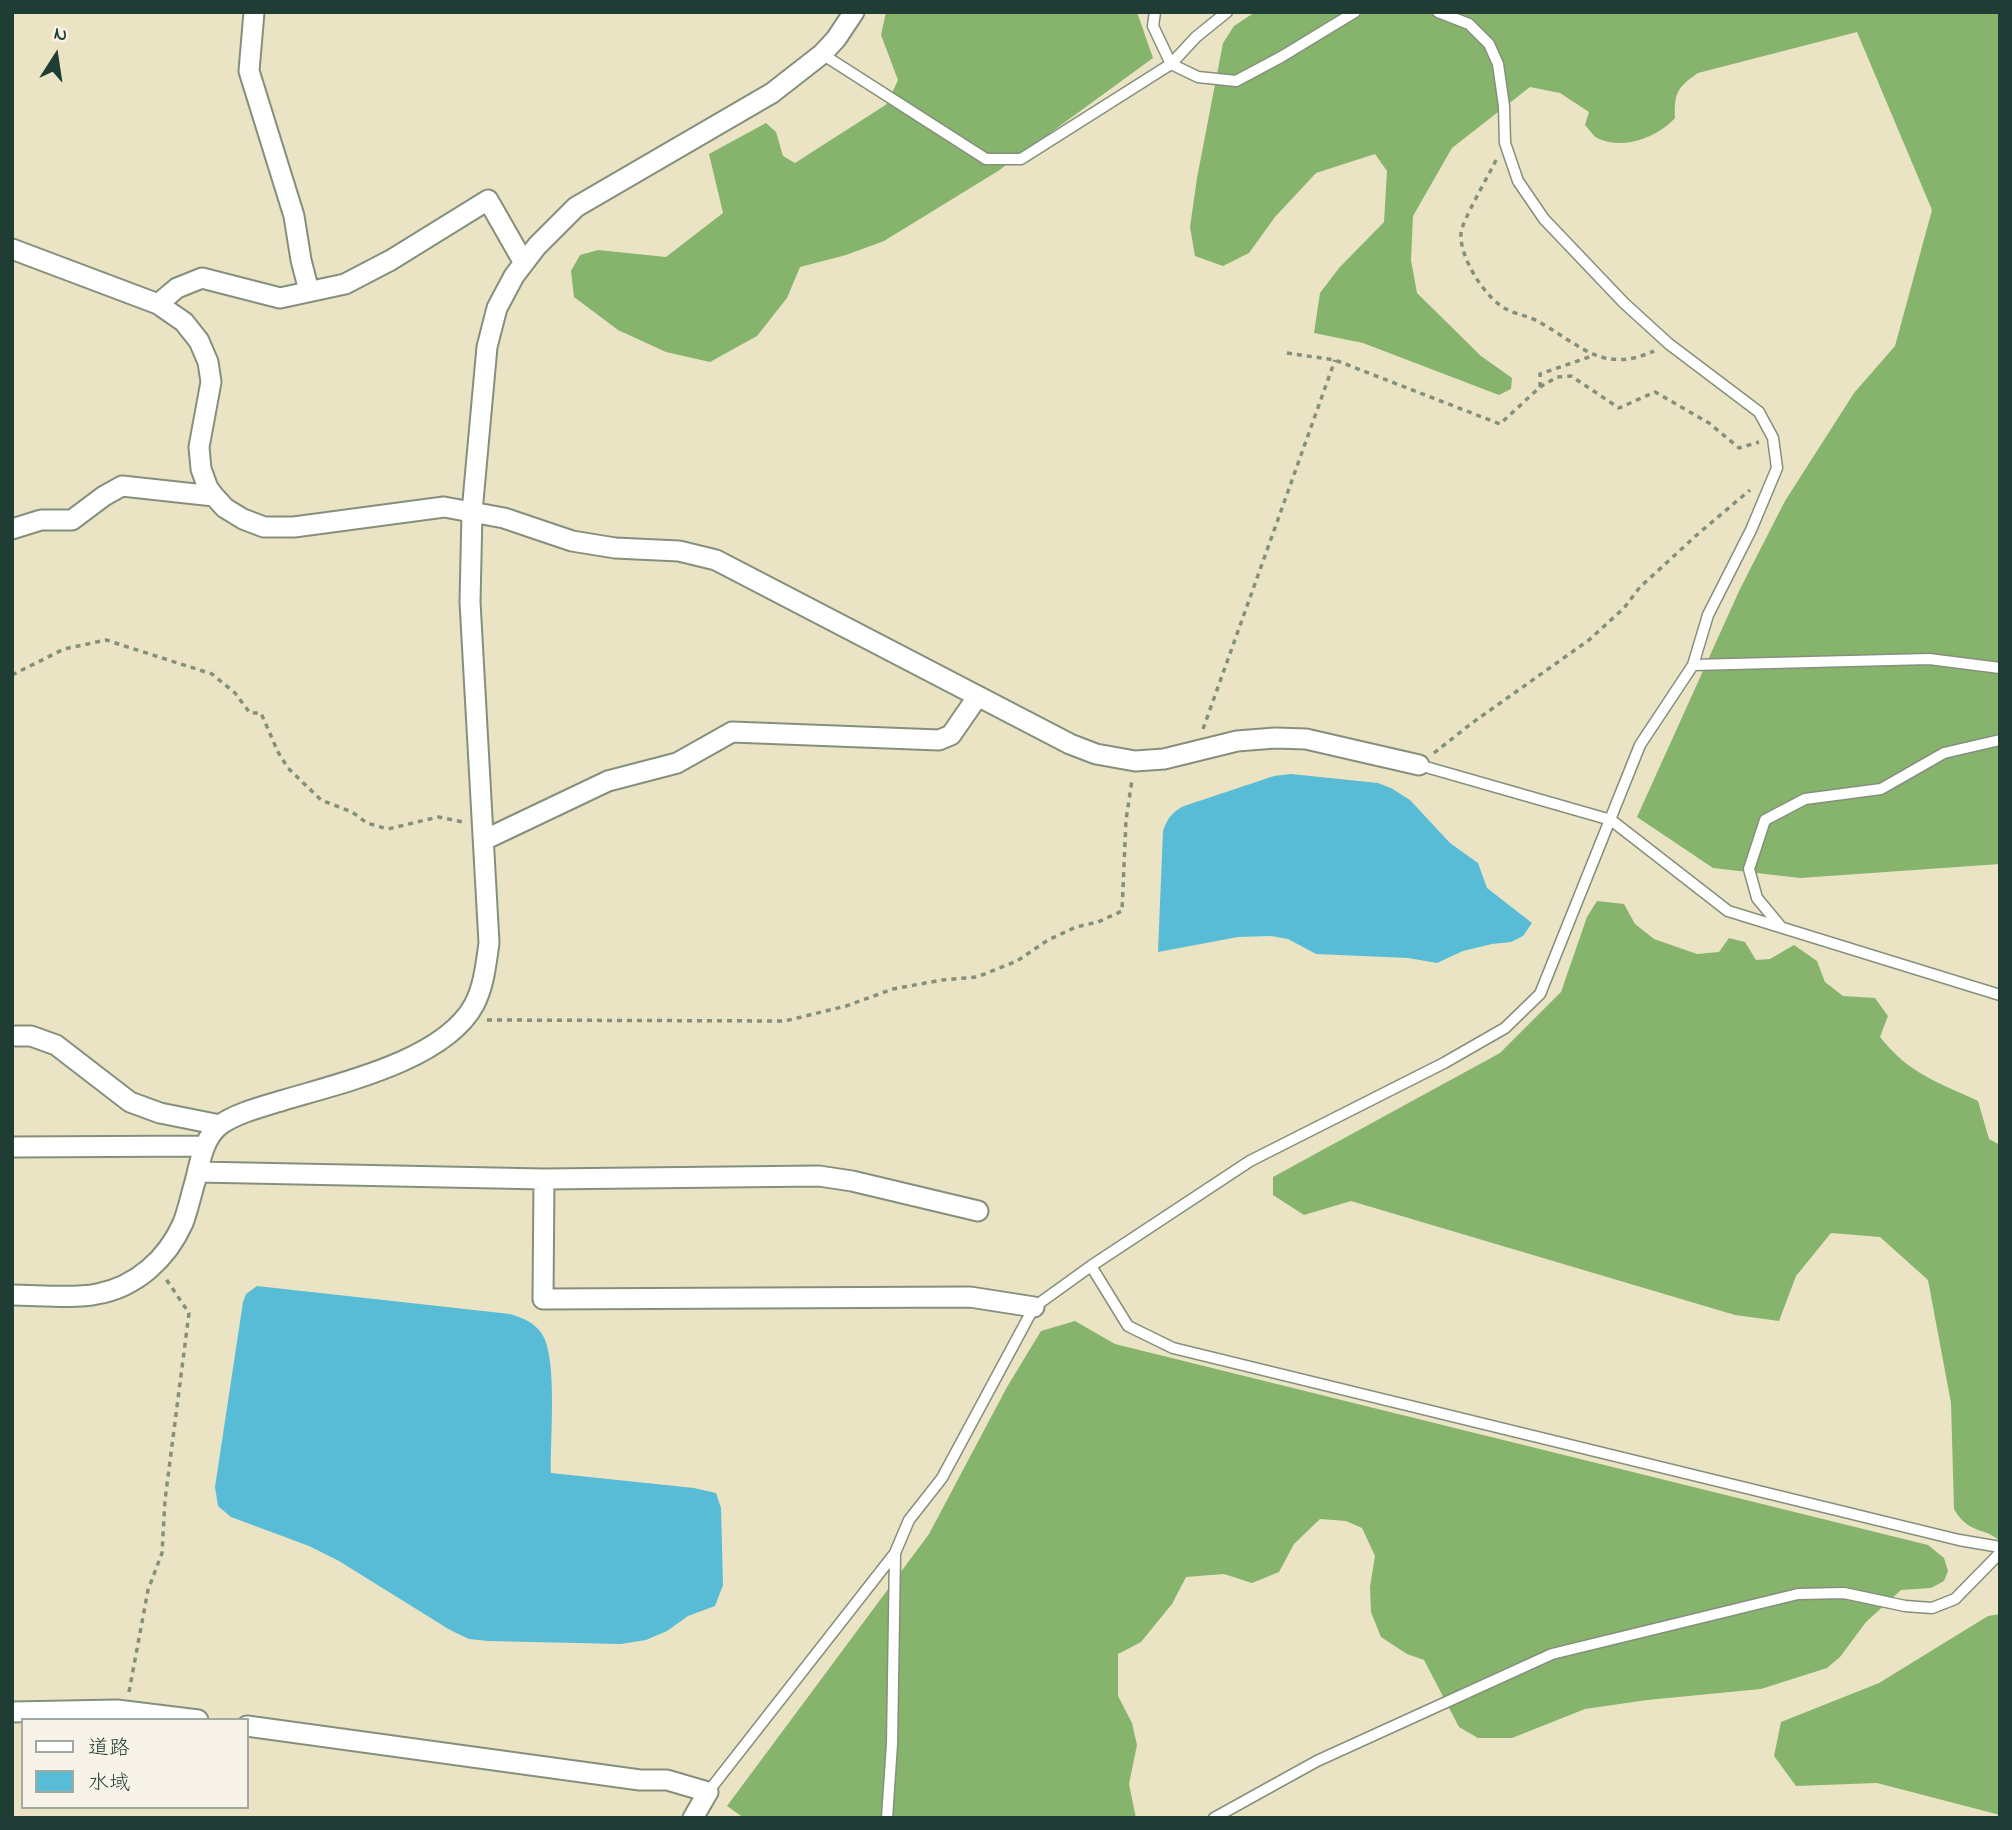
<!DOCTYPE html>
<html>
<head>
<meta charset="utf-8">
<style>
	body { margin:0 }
	#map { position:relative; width:2012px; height:1830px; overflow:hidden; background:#eae4c5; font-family:"Indie Flower","Klee One",sans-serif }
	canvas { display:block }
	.frame { position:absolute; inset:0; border:14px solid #1f3d34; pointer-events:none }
	.legend { position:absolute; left:21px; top:1718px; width:228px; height:91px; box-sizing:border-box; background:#f7f3e8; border:2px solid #a1aaa0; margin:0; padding:9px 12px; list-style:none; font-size:21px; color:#1f3d34 }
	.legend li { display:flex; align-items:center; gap:14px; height:35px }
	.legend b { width:35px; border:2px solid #a1aaa0 }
	.north { position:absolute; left:21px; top:21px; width:70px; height:70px; -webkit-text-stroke:5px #f7f3e8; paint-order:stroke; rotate:12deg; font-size:19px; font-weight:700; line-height:28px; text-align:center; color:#1f3d34 }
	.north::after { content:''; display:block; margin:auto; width:24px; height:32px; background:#1f3d34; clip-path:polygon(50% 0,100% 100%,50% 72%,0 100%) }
</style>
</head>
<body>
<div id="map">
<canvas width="2012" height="1830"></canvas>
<div class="frame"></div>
<ul class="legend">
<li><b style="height:9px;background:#fff"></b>道路</li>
<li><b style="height:19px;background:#58bcd6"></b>水域</li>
</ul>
<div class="north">N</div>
</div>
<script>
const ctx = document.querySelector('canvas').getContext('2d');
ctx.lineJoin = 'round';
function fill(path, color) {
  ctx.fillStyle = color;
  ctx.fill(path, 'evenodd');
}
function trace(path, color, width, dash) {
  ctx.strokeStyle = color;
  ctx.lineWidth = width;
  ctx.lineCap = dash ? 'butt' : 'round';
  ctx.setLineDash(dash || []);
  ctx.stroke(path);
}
fill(new Path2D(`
	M886,12H1137L1153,58L998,171L884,241L846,255L800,267L787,298L757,336L710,362L666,352L618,330L574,297L571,271L580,255L598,250L666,257L723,213L709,154L766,123L776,132L783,156L795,163L887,104L898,80L881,35Z
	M1255,12H2000V864L1800,878L1713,868L1637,817L1740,589L1785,501L1854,393L1895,346L1932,210L1857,32L1698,73C1678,87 1674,92 1675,118C1658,137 1623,151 1597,138C1593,136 1589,129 1585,125L1589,112L1560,93L1530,87L1452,148L1413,216L1411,260L1417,293L1481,356L1512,378L1511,389L1499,395L1363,343L1314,333L1320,293L1339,268L1384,222L1387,171L1375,154L1316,173L1275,217L1249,253L1223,266L1195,256L1190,227L1197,178L1223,43L1234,26Z
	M1597,901L1624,904L1635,924L1654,939L1697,954L1719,952L1729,938L1745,942L1756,960L1770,959L1794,945L1817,961L1825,982L1843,996L1875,998L1888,1016L1880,1037C1909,1074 1938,1082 1978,1101L1989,1139L2000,1145V1541C1983,1526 1969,1535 1954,1509L1951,1403L1928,1280L1880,1237L1831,1233L1796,1276L1779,1321L1735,1315L1351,1201L1304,1215L1273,1195V1177L1500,1053L1561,992L1587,917Z
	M1075,1321L1115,1344L1928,1545L1944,1558L1948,1571L1944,1581L1931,1588L1901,1590L1866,1622L1840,1657L1827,1668L1761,1689L1647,1700L1585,1709L1512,1738H1478L1459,1727L1424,1660L1407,1654L1381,1637L1371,1612L1370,1587L1375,1556L1362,1528L1346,1521L1320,1519L1294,1544L1279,1572L1252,1583L1224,1574L1186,1577L1172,1604L1141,1642L1118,1654V1696L1132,1723L1137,1745L1129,1784L1136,1818H744L727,1806L929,1534L1007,1387L1041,1331Z
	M2000,1614V1815L1877,1783L1796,1786L1774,1756L1781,1722L1879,1683L1988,1616Z`), '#86b46c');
fill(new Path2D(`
	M1291,774L1378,783L1391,788L1410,800L1450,843L1478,863L1487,888L1532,923L1523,936L1511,942L1492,944L1463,951L1437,963L1408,958L1316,954L1288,939L1271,936L1238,937L1158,952L1163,831C1167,819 1172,812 1184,806L1274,776Z
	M257,1286L510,1314C523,1318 534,1322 542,1334C558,1358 550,1442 551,1473L694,1488L716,1493L721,1508L723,1585L715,1606L688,1616L667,1631L646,1640L621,1644L488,1641L469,1639L450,1630L339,1561L309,1546L231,1517L218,1506L215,1487L243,1302L246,1294Z`), '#58bcd6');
const lane = new Path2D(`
	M1155,12L1153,26L1171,64L1198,77L1236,81L1281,57L1355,12
	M822,54L986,159H1021L1171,64L1196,37L1227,12
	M1693,665L1929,659L2000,668
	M1419,765L1611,820L1728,911L2000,995
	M1781,927L1757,898L1749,869L1765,820L1805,799L1881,789L1944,753L2000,740
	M1091,1266L1128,1326L1173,1348L1959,1540L2000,1547
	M708,1792L895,1553L909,1520L942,1478L1034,1307L1091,1266L1250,1161L1444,1063L1505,1028L1540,994L1640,745L1693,665L1708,615L1751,530L1777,468L1773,438L1759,412L1669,344L1624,303L1544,219L1518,181L1505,143L1504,106L1498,64L1489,44L1469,24L1438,12
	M887,1818L892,1744L895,1554
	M1214,1818L1317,1761L1552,1654L1798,1594L1844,1593L1905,1606L1932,1608L1955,1599L2000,1553`);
const street = new Path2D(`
	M254,12L249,71L294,216L301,260L309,291
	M12,249L158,304L184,322L199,341L208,362L211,382L199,447L201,469L208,488L214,496L225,508L243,519L264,527H294L444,507L504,518L572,541L615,548L679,551L716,560L1070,744L1096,754L1135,761L1164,759L1237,741L1275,738L1306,739L1419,765
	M158,304L177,288L202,278L280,298L345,284L391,260L488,200L524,263
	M12,529L41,520H72L104,496L122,486L214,496
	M484,840L608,781L677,763L732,732L939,740L951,735L978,696
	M12,1036H31L56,1045L130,1102L160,1113L220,1125
	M12,1147L205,1146
	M198,1172L544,1179L819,1176L852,1181L978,1211
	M544,1179L543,1299L970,1297L1034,1307
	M12,1295C37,1295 74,1299 97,1294C136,1287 167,1259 183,1223C188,1210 191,1195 195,1182C200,1163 203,1138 220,1125C236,1113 265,1106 284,1100C341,1083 444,1060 474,1005C484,986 486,964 489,943L470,602L472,512L487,347L497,308L514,276L537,246L576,207L772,93L822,54L836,39L854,12
	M12,1712L117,1710L198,1720
	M247,1726L640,1780H667L708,1792L693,1818`);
trace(lane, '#84907c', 13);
trace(street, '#84907c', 23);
trace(new Path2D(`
	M1496,160C1490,173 1461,223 1461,233C1459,257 1485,298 1506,309C1517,315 1530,316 1541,323C1581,346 1604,374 1654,351
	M1287,353L1335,360L1500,424L1540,387V374L1592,356
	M1540,387L1557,377L1571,376L1619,408L1655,392L1709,423L1739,448L1759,442
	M12,675L64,649L106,640L212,674L235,693L250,713H261L278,752L288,768L321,800L352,812L367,823L388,829L438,817L463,822
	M1203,729L1335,360
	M1434,753L1472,723L1589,640L1624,608L1640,587L1699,533L1750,490
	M487,1020L785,1021L846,1006L893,989L942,980L977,977L1017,961L1048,940L1076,927L1098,922L1122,911L1126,820L1132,780
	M129,1692L148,1590L162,1553L165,1500L189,1313L166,1279`), '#84907c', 3.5, [5, 5]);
trace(lane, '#fff', 10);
trace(street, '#fff', 19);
</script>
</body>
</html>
